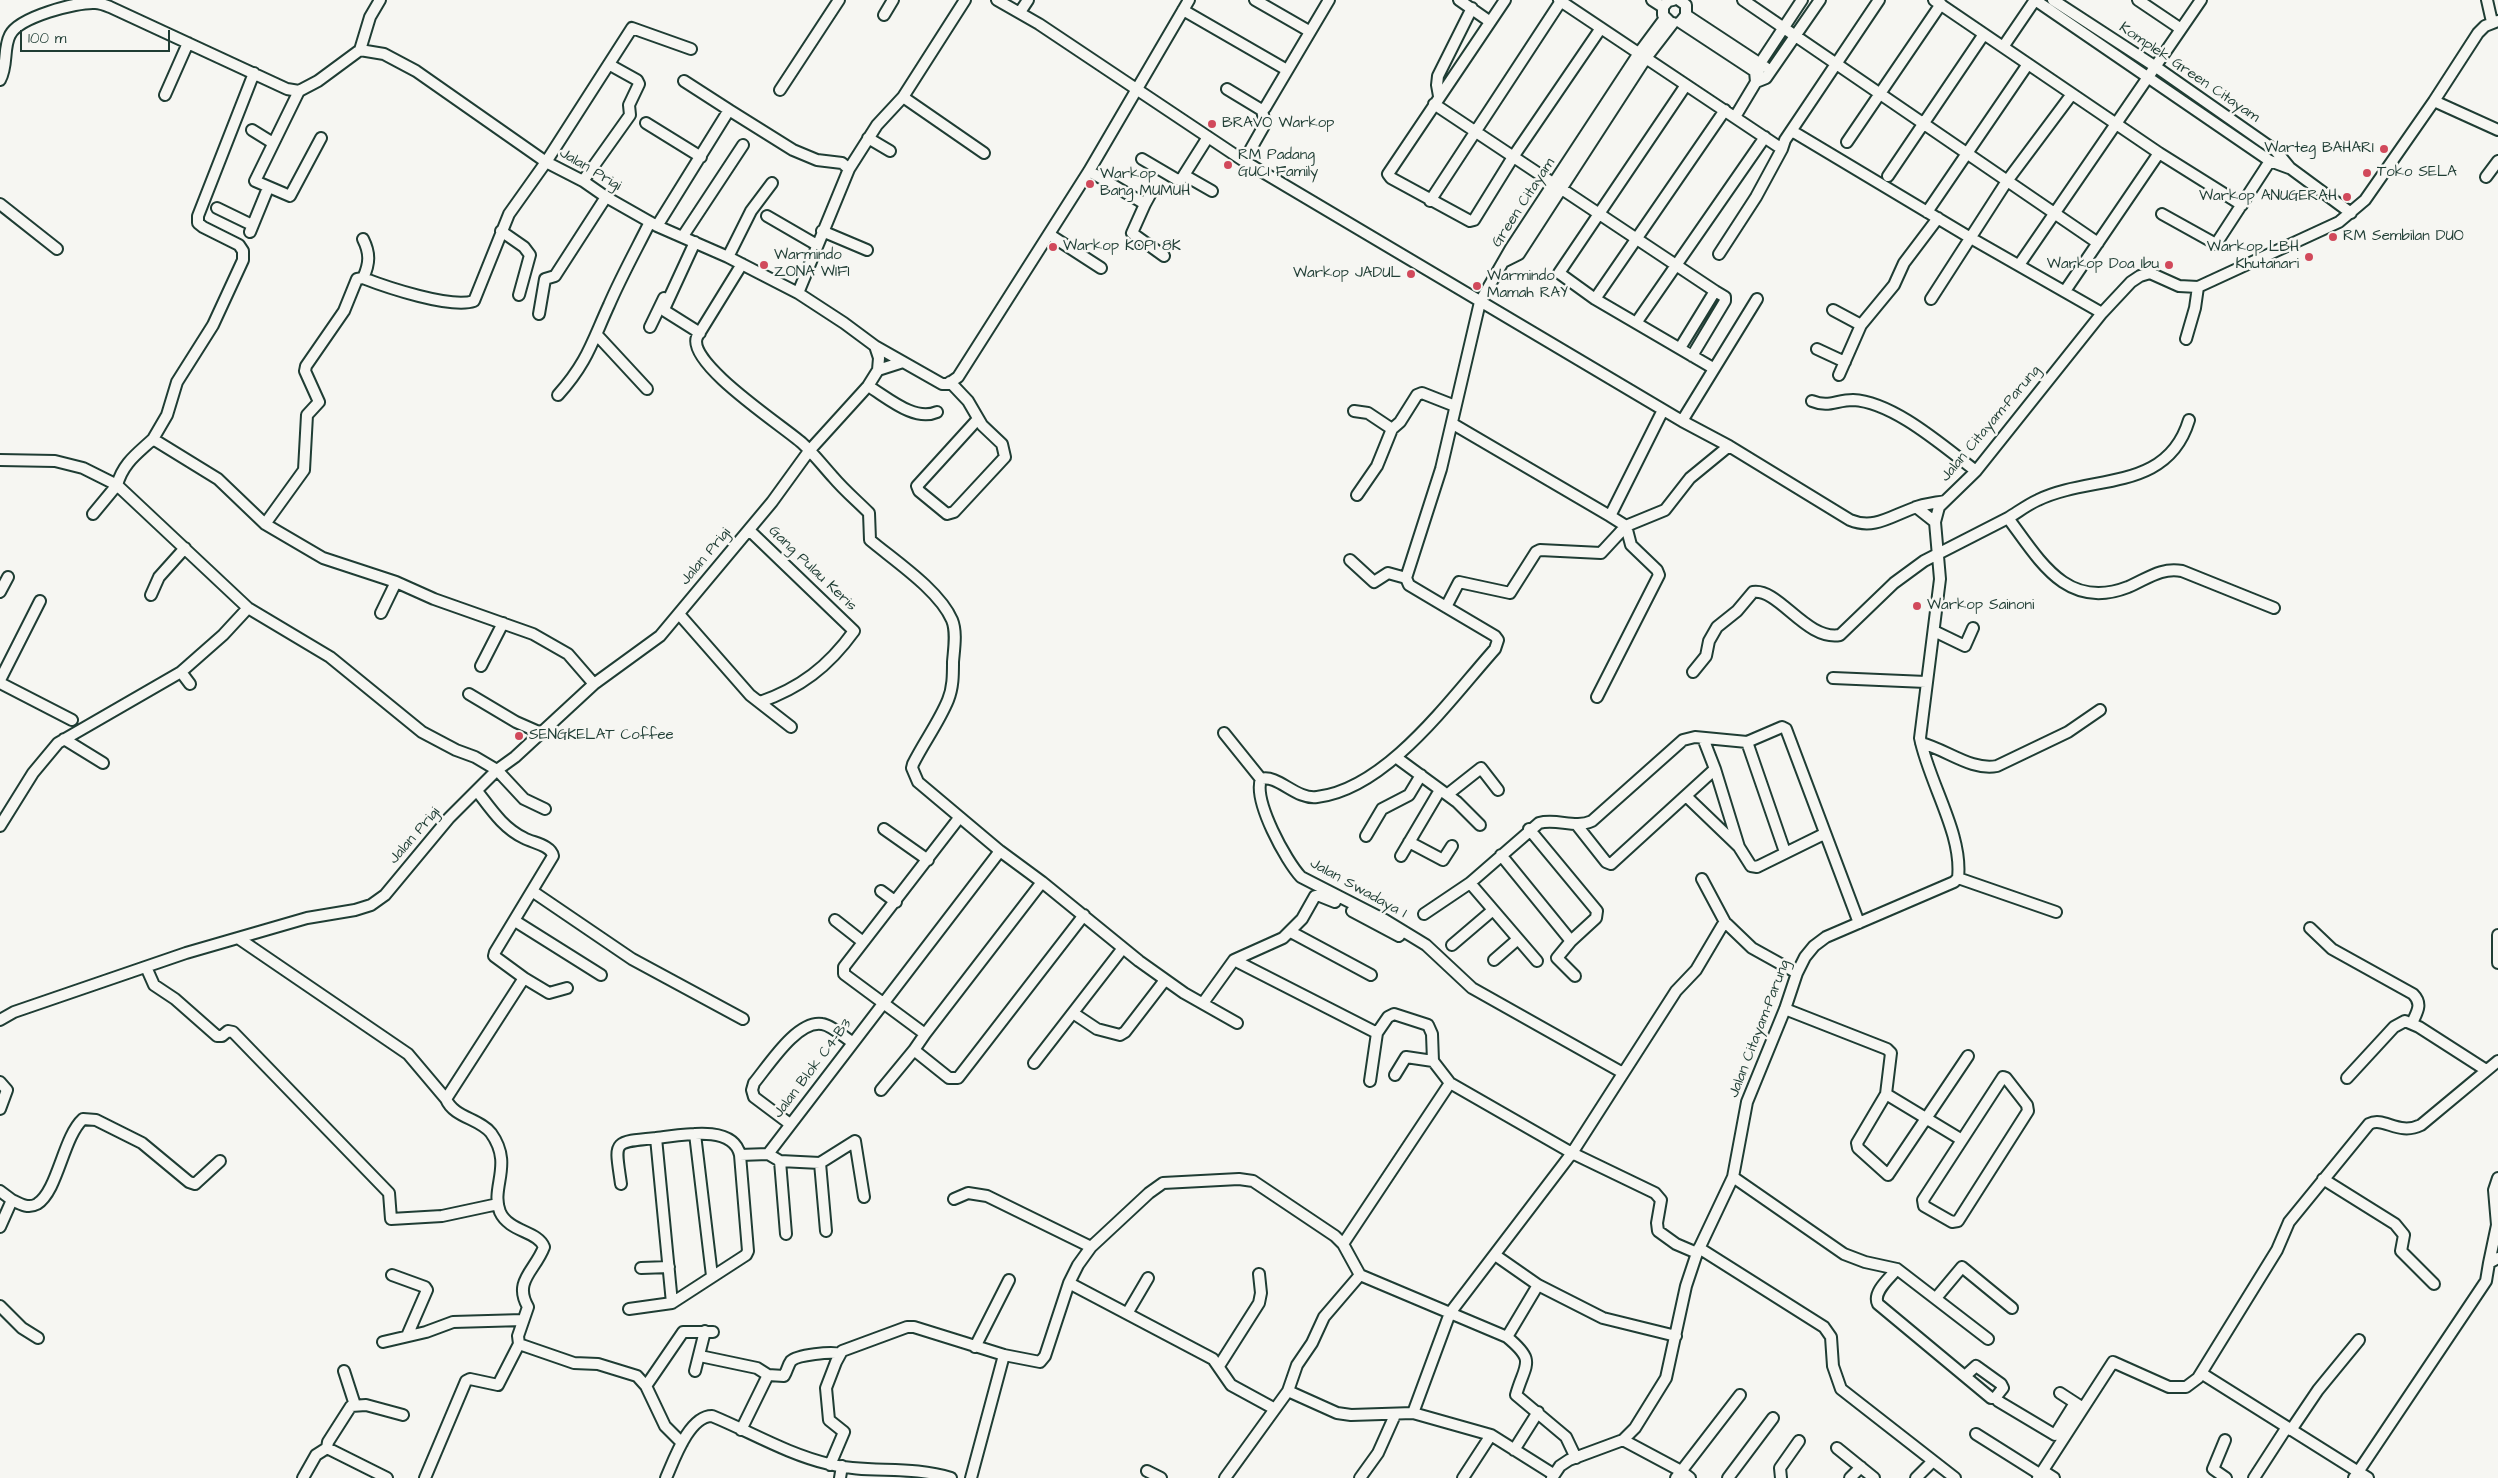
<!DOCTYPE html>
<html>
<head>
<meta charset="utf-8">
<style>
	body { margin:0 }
	#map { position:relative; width:2498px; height:1478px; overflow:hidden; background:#f6f6f2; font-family:"Architects Daughter",sans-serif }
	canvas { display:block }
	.scale { position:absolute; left:20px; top:30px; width:150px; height:22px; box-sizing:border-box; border:2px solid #1f3d34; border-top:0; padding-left:6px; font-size:15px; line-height:18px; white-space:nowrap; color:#1f3d34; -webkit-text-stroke:4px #f6f6f2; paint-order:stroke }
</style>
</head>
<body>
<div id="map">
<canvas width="2498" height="1478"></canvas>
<div class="scale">100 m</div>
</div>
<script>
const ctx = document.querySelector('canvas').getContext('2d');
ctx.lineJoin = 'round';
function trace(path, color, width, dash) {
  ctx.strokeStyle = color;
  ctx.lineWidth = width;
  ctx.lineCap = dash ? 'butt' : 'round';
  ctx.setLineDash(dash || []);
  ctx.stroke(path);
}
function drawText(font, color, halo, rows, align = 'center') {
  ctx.font = font + ' "Architects Daughter",sans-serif';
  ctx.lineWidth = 5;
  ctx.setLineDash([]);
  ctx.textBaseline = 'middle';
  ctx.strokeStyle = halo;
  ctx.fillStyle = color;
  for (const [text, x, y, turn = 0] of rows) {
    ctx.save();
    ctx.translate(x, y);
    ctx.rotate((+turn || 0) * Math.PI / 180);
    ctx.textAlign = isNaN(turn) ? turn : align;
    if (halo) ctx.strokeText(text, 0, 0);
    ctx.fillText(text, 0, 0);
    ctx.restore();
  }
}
const minor = new Path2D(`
	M997,0L1039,24L1244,161L1682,421L1729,446L1850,520C1874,530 1891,516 1914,508C1923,504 1935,503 1945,501
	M1255,0L1309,31
	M1459,0L1489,21
	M1505,0L1388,174L1391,178L1470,221L1474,220L1513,157L1601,28
	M1559,0L1782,149L1785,140L1879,0
	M1652,0L1663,7
	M1679,0L1686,5V15L1682,20
	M1743,0L2098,243
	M1934,0L2159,153L2242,205
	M2035,0L2270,161L2289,168
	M2053,0L2156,67L2276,151L2290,168L2351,213
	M2138,0L2181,29
	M2487,0L2492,22
	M1183,10L1287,70
	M1020,12L1028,0
	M884,15L893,0
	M1686,15L1765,67
	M1669,21L1663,15V7L1668,1L1673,0
	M1680,22L1759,74
	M2003,47L2035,0
	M360,50L370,17L380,0
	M0,80C8,66 3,48 10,35C19,17 76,2 95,3C100,3 105,5 110,7L287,89L299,91L318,81L360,50
	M1756,82L1766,78L1820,0
	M1686,85L1559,273L1595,299L1713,368
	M1227,89L1260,109L1265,108L1329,0
	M780,90L839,0
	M299,91L255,181L290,196L321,138
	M165,95L188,43
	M1439,96L1437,85L1438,76L1472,8
	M903,97L984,153
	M2434,101L2498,130
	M1434,104L1715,291L1680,348
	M729,110L793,150L817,160L842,163L849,169
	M1735,117L1756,82L1755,71L1802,0
	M646,123L701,157
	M252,130L273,143
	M1792,131L1969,237L2102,313
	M1208,137L1184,175L1212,191
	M868,138L890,151
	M1847,142L1941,4
	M1142,159L1176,179L1181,180L1184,175
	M1244,161L1265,124L1262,110
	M1089,171L1145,204L1132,233L1164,256
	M1888,176L1984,34
	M2486,177L2498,161
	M583,181L630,115L629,105L639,84L637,80L610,65
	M1430,201L1561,1
	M0,204L57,249
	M1145,204L1151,193
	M217,208L252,225
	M1927,212L2028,64
	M2162,214L2216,244L2270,161
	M767,216L817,245
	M657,226L729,110L684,81
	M501,231L524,247L530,255L519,295
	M822,231L867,250
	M250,232L268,188
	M1050,235L1101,268
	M683,236L743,145
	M695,242L665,307V311L700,333
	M1719,254L1756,197L1782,149
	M728,257L751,211L772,183
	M1505,261L1519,254L1646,58L1673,23
	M742,264L697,337C686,363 783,426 802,443C813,453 823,466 833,477C844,490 857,501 869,513L870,540C895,561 939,590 952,620C957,632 954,649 953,662C953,675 953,688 948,700C939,722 924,742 913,764L912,768L918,782L1000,851L1042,882L1139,961L1184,993L1237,1023
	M2019,265L2201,0
	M363,278C370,263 370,253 363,239
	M2065,291L2159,153
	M798,293L849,169L877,125L903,97L965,0
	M1595,299L1725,110
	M1931,299L2007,181L2072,94
	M1833,310L1861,325
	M539,314L545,279L555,276L606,197
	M1636,323L1765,137
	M650,327L664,298
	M597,335L647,389
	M2186,339L2195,308L2198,287
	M875,346L942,384H948L958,377L1089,171L1189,0
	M1817,349L1845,362
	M1692,356L1725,301V297L1715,291
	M878,370L903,362
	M1839,375L1861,325L1894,285L1904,263L1938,218
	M950,382L968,401L982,425L1002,444L1005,457L954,512L947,514L919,491L917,486L977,420
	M868,386C887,397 914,422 937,412
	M558,395C587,363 592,342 609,305C621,277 636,250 650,222
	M1812,401C1829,408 1836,400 1853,400C1894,402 1944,447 1976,471
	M1663,410L1610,516L1626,526L1665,510L1690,478L1729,446
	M1354,411L1368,413L1392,429
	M1682,421L1757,299
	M1453,424L1610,516
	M153,439L167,415L177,382L213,325L243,260V251L239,245L203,227L198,223V216L254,73
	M0,460L55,461L83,468L117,485L93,514
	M1357,495L1377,466L1392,429L1400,422L1417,395L1422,393L1455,406
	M1916,507L1935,522
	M2008,518C2018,512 2027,505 2038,500C2091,474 2167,493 2189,420
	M265,524L304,470L307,415L319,402L305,371L306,366L344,311L357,279L363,278C386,287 451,309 474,301L509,214L546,162L632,28L691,49
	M1626,526L1601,553L1540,550L1536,552L1510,593L1459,582L1446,607L1409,585L1406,578L1441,469L1480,302L1511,248L1639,53L1665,18
	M749,530L854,631C828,667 800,688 760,702
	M1350,560L1374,582L1388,573L1406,578
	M0,592L8,577
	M151,595L159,577L185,548
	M1446,607L1495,636L1498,640L1495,649C1451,698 1387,789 1317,797C1296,800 1278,774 1261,779C1253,801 1286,861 1301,877L1385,920L1426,945L1472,988L1623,1073
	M381,613L396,582
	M679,614L750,695L791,727
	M1934,631L1965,646L1973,628
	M481,666L503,623
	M181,672L190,684
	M1693,672L1706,656L1709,641L1717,627L1737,611L1753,592C1779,588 1806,641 1840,635L1894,583L1924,561L2008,518C2040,561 2067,611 2128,587C2147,579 2161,567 2182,571L2274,608
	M1833,678L1926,682
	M0,680L40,601
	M0,683L72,720
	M469,694L516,722L541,733
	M1597,697L1659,575L1657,570L1631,545L1626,526
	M1224,733L1261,779
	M1703,738L1715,769L1739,847L1751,866L1757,867L1824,834
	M64,739L103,763
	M1747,742L1785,852
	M1921,743C1946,749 1971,771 1997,766L2068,732L2100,710
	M1397,758L1457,802L1480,825
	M477,791C491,809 503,828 524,838C533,843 551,845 553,856L495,952L494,956L524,978L446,1099C454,1118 479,1118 491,1133C514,1165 490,1187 500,1212C509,1232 538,1231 544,1247C535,1271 513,1281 528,1307L518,1336L519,1344L574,1363L598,1364L637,1376L646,1386L665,1426L682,1443
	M1448,794L1481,768L1498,790
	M1686,796L1738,846
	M545,809L524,799L497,770L475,757L456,750L422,732L330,657L248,608L117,485C123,463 137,454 153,439L218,479L265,524L323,558L396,582L434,599L533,634L568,654L594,684
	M959,818L844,967V974L925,1034L1042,882
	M1576,824L1606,862L1611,864L1715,769
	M0,826L33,773L58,743L181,672L223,635L248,608
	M884,829L928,860
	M1529,829L1597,911L1596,918L1571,941
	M1366,836L1382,809L1409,795L1421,775
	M1409,842L1443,860L1452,846
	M1501,855L1571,941L1557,958L1575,976
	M1401,856L1440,790
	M1958,878L2056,912
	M1702,879L1726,924
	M1470,883L1537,961
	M532,891L632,959L743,1019
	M881,891L896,902
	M1352,911L1399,936
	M1424,914L1470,883L1539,823C1557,818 1575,829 1592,821L1683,740L1695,737L1747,742L1782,727L1786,729L1859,923
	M835,920L863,942
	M515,921L601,975
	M2310,928L2332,949L2413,994C2423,1004 2417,1012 2412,1023
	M1291,932L1371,975
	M2498,935V963
	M238,938L408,1054L446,1099
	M1452,945L1493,910
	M1234,960L1377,1033L1388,1017L1394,1014L1428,1025L1432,1034L1433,1061L1450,1083L1572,1153L1655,1193L1661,1200L1657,1223L1658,1231L1676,1244L1697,1253
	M1494,960L1518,939
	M146,967L154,985L175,999L217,1036H222L228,1031L233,1032L389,1193L391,1219L442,1216L498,1204
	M524,978L549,993L567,988
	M1203,1003L1234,960L1283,938L1302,919L1315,896H1320L1335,902
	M1785,1009L1887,1049L1891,1053L1886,1094L1857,1143L1858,1148L1888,1175L1968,1056
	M1073,1013L1097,1029L1120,1035L1125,1032L1165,980
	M0,1020L14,1012L186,953L307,918L355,910L371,905L385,895L449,818L497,770L515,757L594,684L660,636L772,502L809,451L868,386L878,370L879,358L875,346L844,323L798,293L728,257L657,226L606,197L583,181L546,162L416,71L384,54L360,50
	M925,1034L914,1050L949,1078H958L1084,915
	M1034,1063L1123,948
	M1395,1075L1406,1057L1433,1061
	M2003,1077L2006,1078L2027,1105L2028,1111L1958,1221L1952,1222L1924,1206L1923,1200Z
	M2347,1078L2394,1027L2405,1021L2419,1027L2486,1070
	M1370,1081L1377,1033
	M0,1082L7,1090L0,1109
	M881,1090L914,1050
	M1886,1094L1962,1140
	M790,1124L754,1097L752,1090L754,1083C769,1065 797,1020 822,1024C831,1025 844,1037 852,1042
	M695,1134L712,1276
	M768,1154L1000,851
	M780,1161L786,1234
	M820,1163L826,1231
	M1733,1177L1844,1254L1865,1262L1897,1269L1988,1339
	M2498,1178L2494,1190L2497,1225L2489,1263L2498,1258
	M2323,1179L2395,1224L2404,1235L2401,1251L2434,1284
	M621,1184C615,1141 611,1142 656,1138
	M0,1191L12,1200L0,1227
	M954,1199L968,1193L987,1196L1091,1247
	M12,1200C20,1204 28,1209 37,1204C58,1191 63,1137 83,1119L96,1120L142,1143L189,1182L195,1184L220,1161
	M1343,1244L1450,1083
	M1699,1248L1824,1327L1831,1337L1833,1366L1841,1389L1955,1478
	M1495,1255L1538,1285L1603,1318L1676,1336
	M641,1268L669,1267
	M1897,1269C1890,1278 1872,1292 1878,1304L1991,1398H1995L2003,1388L2001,1384L1976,1366L1965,1376
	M392,1275L425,1287L427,1290L407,1336
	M1069,1283L1213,1359L1231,1385L1275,1409
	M1936,1298L1962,1267L2012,1308
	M672,1303L656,1138C679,1136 733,1123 740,1155L768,1154L780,1161L820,1163L855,1141L864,1197
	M0,1306L22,1328L38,1338
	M629,1309L672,1303L746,1255L748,1251L740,1155
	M1128,1312L1148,1278
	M1507,1337L1538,1285
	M383,1342L426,1332L453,1322L523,1320
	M975,1347L1009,1280
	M700,1356L757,1368L768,1375
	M1219,1366L1259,1303L1261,1293L1259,1274
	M344,1371L355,1405
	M695,1371L705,1331
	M2201,1373L2368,1478
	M646,1386L683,1332H713
	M1288,1391L1337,1413L1351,1415L1413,1413L1491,1435L1553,1474
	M2060,1393L2080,1406
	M1998,1401L2055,1435L2075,1403
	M1413,1413L1450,1313L1572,1153L1676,991L1696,970L1722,926L1727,924L1752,948L1797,973
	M741,1430L768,1375L784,1376C787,1371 788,1365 791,1361C797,1355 832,1351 840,1354
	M2291,1430L2318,1390L2359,1340
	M1976,1434L2041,1475
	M1623,1440L1681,1471L1690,1478
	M2225,1440L2213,1469L2226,1478
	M327,1448L328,1442L351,1406L366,1405L403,1415
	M1837,1448L1874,1478
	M1514,1450L1538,1412
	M830,1465L844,1432L829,1420L826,1388L836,1362L842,1351L907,1327H914L1004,1355L1040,1362L1045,1356L1069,1283L1078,1265L1091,1247L1149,1193L1163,1183L1239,1179L1253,1181L1335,1236L1343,1244L1360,1275L1507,1337C1537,1362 1525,1363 1516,1395L1566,1437L1576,1458
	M1147,1471L1161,1478
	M2043,1471L2054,1478
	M303,1478L316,1455L327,1448L387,1478
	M425,1478L466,1381L470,1379L498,1385L519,1344
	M666,1478C674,1460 689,1416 712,1416C751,1432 787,1454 829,1464C868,1474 910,1465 951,1478
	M840,1478L842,1466
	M971,1478L1004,1355
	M1225,1478L1288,1391L1297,1365L1312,1343L1324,1317L1360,1275
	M1360,1478L1378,1453L1395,1415
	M1463,1478L1491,1435
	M1552,1478L1560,1466L1569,1460L1623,1440L1635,1428L1666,1378L1686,1286L1697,1253L1733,1177L1747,1102L1785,1009L1797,973L1805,957L1814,946L1826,937L1954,882L1958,878C1963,834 1929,783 1920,738L1940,579L1935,522L1939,507L1976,471L2102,313L2131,282L2140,276L2150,273L2179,286L2198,287L2339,222L2365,200L2434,101L2478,33L2485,26L2498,21
	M1676,1478L1740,1395
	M1728,1478L1773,1418
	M1781,1478L1780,1468L1799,1441
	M1850,1478L1861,1467
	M1916,1478L1933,1461
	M2038,1478L2113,1362L2169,1387H2186L2198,1378L2277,1250L2289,1222L2369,1124C2384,1116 2398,1136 2421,1125L2498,1061
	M2254,1478L2287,1427
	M2354,1478L2486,1281L2489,1263`);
trace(minor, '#1f3d34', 14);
trace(minor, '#f6f6f2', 10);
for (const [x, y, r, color] of [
	[1212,124,5,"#d1495b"],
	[2384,149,5,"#d1495b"],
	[1228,165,5,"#d1495b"],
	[2367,173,5,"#d1495b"],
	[1090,184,5,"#d1495b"],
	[2347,197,5,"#d1495b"],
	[2333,237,5,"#d1495b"],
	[1053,247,5,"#d1495b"],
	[2309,257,5,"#d1495b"],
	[764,265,5,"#d1495b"],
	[2169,265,5,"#d1495b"],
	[1411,274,5,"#d1495b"],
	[1477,286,5,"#d1495b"],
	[1917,606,5,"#d1495b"],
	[519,736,5,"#d1495b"]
]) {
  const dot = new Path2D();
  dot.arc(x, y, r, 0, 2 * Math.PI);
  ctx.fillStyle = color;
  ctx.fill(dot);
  trace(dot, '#f6f6f2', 2);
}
drawText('15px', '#1f3d34', '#f6f6f2', [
	["Komplek Green Citayam",2189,73,34],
	["Jalan Prigi",590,170,31],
	["Green Citayam",1524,203,-57],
	["Jalan Citayam-Parung",1991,424,-50],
	["Jalan Prigi",706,557,-50],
	["Gang Pulau Keris",812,569,44],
	["Jalan Prigi",415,836,-49],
	["Jalan Swadaya I",1358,889,29],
	["Jalan Citayam-Parung",1760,1029,-69],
	["Jalan Blok C4-B3",813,1069,-53]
]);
drawText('15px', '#1f3d34', '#f6f6f2', [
	["BRAVO Warkop",1222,124],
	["Warteg BAHARI",2374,149,"right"],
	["RM Padang",1238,156],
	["GUCI Family",1238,173],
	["Toko SELA",2377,173],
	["Warkop",1100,175],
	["Bang MUMUH",1100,192],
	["Warkop ANUGERAH",2337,197,"right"],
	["RM Sembilan DUO",2343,237],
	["Warkop KOPI 8K",1063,247],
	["Warkop LBH",2299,248,"right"],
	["Khutanari",2299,265,"right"],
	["Warmindo",774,256],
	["ZONA WIFI",774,273],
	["Warkop Doa Ibu",2159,265,"right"],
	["Warkop JADUL",1401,274,"right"],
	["Warmindo",1487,277],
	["Mamah RAY",1487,294],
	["Warkop Sainoni",1927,606],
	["SENGKELAT Coffee",529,736]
], 'left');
</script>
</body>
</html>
